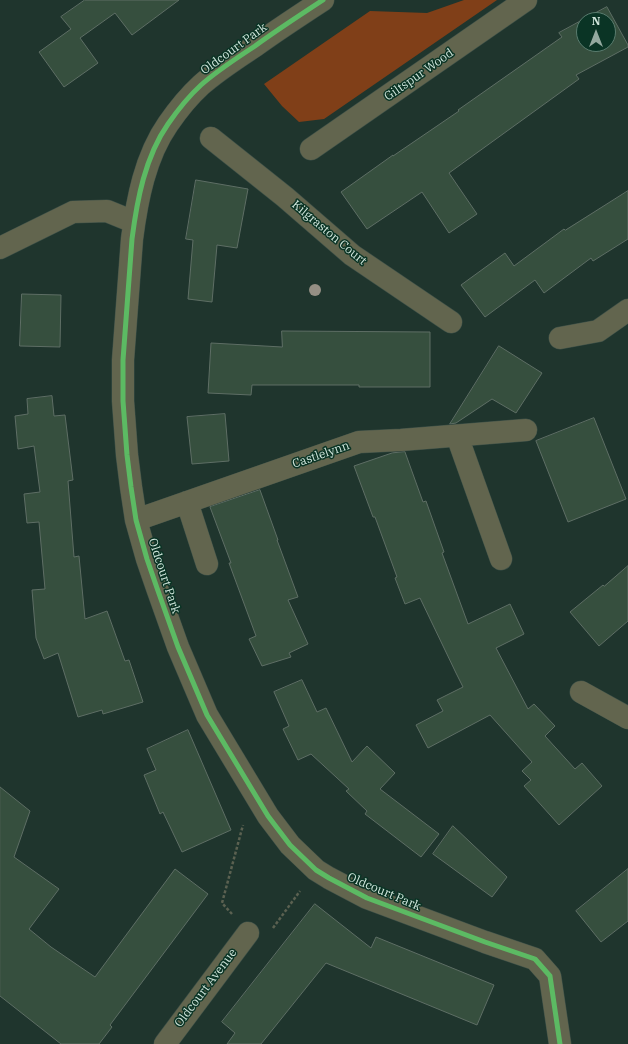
<!DOCTYPE html>
<html>
<head>
<meta charset="utf-8">
<style>
	body { margin:0 }
	#map { position:relative; width:628px; height:1044px; overflow:hidden; background:#1f352d; font-family:"IBM Plex Serif",serif }
	canvas { display:block }
	.north { position:absolute; left:576px; top:12px; width:40px; height:40px; box-sizing:border-box; background:#0a3425; border:1px solid #5a7c6f; border-radius:50%; rotate:0deg; font-size:11px; font-weight:700; line-height:16px; text-align:center; color:#d2e7dd }
	.north::after { content:''; display:block; margin:auto; width:14px; height:18px; background:#93a99f; clip-path:polygon(50% 0,100% 100%,50% 72%,0 100%) }
</style>
</head>
<body>
<div id="map">
<canvas width="628" height="1044"></canvas>
<div class="north">N</div>
</div>
<script>
const ctx = document.querySelector('canvas').getContext('2d');
ctx.lineJoin = 'round';
function fill(path, color) {
  ctx.fillStyle = color;
  ctx.fill(path, 'evenodd');
}
function trace(path, color, width, dash) {
  ctx.strokeStyle = color;
  ctx.lineWidth = width;
  ctx.lineCap = dash ? 'butt' : 'round';
  ctx.setLineDash(dash || []);
  ctx.stroke(path);
}
function drawText(font, color, halo, rows, align = 'center') {
  ctx.font = font + ' "IBM Plex Serif",serif';
  ctx.lineWidth = 3;
  ctx.setLineDash([]);
  ctx.textBaseline = 'middle';
  ctx.strokeStyle = halo;
  ctx.fillStyle = color;
  for (const [text, x, y, turn = 0] of rows) {
    ctx.save();
    ctx.translate(x, y);
    ctx.rotate((+turn || 0) * Math.PI / 180);
    ctx.textAlign = isNaN(turn) ? turn : align;
    if (halo) ctx.strokeText(text, 0, 0);
    ctx.fillText(text, 0, 0);
    ctx.restore();
  }
}
fill(new Path2D(`
	M464,0H497L324,119L299,122L282,106L264,84L370,11L427,13Z`), '#803f18');
const building = new Path2D(`
	M85,0H179L132,35L115,13L80,38L98,63L64,87L39,52L71,29L61,17Z
	M607,7L628,45V47L576,75L579,79L449,173L477,214L449,233L422,192L367,229L341,192L393,155V156L459,111L458,110L562,37L559,33ZM584,20H608V44H584Z
	M196,180L248,189L237,248L217,245L212,302L188,299L193,240L186,239Z
	M628,191V239L593,261L591,258L544,293L535,280L485,317L461,285L505,253L514,266L564,229L565,230Z
	M22,294L61,295L60,347L20,346Z
	M282,331L430,332V387H359V385H252L251,395L208,393L211,343L282,347Z
	M499,346L542,373L516,413L492,399L456,423L450,424Z
	M52,396L54,416L65,415L73,480L68,481L74,557L79,556L85,619L107,611L125,661L129,660L143,702L103,714L102,710L78,717L58,653L44,659L36,638L32,590L45,589L39,522L27,523L24,494L40,492L34,446L18,449L15,416L28,414L27,399Z
	M225,414L229,461L192,464L187,417Z
	M594,418L626,499L568,522L536,441Z
	M405,452L423,502L426,501L444,552L442,553L468,624L510,604L524,634L496,648L528,709L534,704L555,726L545,736L575,769L582,763L602,786L559,825L524,786L531,780L522,771L532,762L490,715L428,748L416,725L443,711L437,700L463,687L456,673L420,598L405,604L395,578L397,577L375,517H373L354,466L392,453Z
	M260,490L278,540H277L298,597L288,600L308,644L289,653L291,657L262,666L249,639L256,636L229,563H231L210,507Z
	M628,566V621L599,646L570,612L603,585L604,586Z
	M302,680L317,712L326,708L352,762L367,746L395,773L380,789L439,834L421,857L365,814L367,811L346,791L349,789L311,754L298,760L283,729L289,726L274,692Z
	M188,730L231,830L182,852L163,812L160,814L144,775L156,770L147,749Z
	M0,787L30,811L14,857L59,889L29,929L51,947L95,977L175,869L208,894L110,1025L112,1027L99,1044H61L0,996Z
	M453,826L507,877L492,897L433,854Z
	M628,869V921L601,942L576,911Z
	M315,904L371,948L376,937L494,985L477,1025L326,963L261,1044H227L235,1033L222,1022Z`);
fill(building, '#364f3e');
trace(building, '#5e6e65', 1);
const minor = new Path2D(`
	M323,0C300,15 277,30 255,46C237,58 218,70 201,85C189,96 177,111 168,124C145,157 137,200 132,239L123,360V401L127,455L131,487L136,520L147,559L157,588L178,647L207,715L268,816L290,845L316,870L329,878L367,898L485,942L535,959L550,976L560,1044
	M211,138L285,197L352,255L451,322
	M311,149L526,0
	M0,248L73,212L107,211L134,222
	M560,338L598,331L628,310
	M460,436V444L501,559
	M187,502L207,564
	M136,520L359,442L401,440L526,430
	M581,692L628,718
	M165,1044L248,933`);
trace(minor, '#3d5048', 23);
trace(new Path2D(`
	M232,914L222,903L243,825
	M273,928L300,891`), '#5b6151', 2.5, [3, 2]);
trace(minor, '#62654e', 22);
trace(new Path2D(`
	M323,0C300,15 277,30 255,46C237,58 218,70 201,85C189,96 177,111 168,124C145,157 137,200 132,239L123,360V401L127,455L131,487L136,520L147,559L157,588L178,647L207,715L268,816L290,845L316,870L329,878L367,898L485,942L535,959L550,976L560,1044`), '#5cba63', 5);
ctx.fillStyle = '#958f84';
for (const [x, y] of [
	[315,290]
]) {
  ctx.beginPath();
  ctx.arc(x, y, 6, 0, 2 * Math.PI);
  ctx.fill();
}
drawText('12px', '#d2e7dd', '#0a3425', [
	["Oldcourt Park",234,49,-36],
	["Giltspur Wood",419,75,-35],
	["Kilgraston Court",329,233,40],
	["Castlelynn",321,455,-19],
	["Oldcourt Park",164,576,72],
	["Oldcourt Park",384,892,23],
	["Oldcourt Avenue",206,988,-53]
]);
</script>
</body>
</html>
